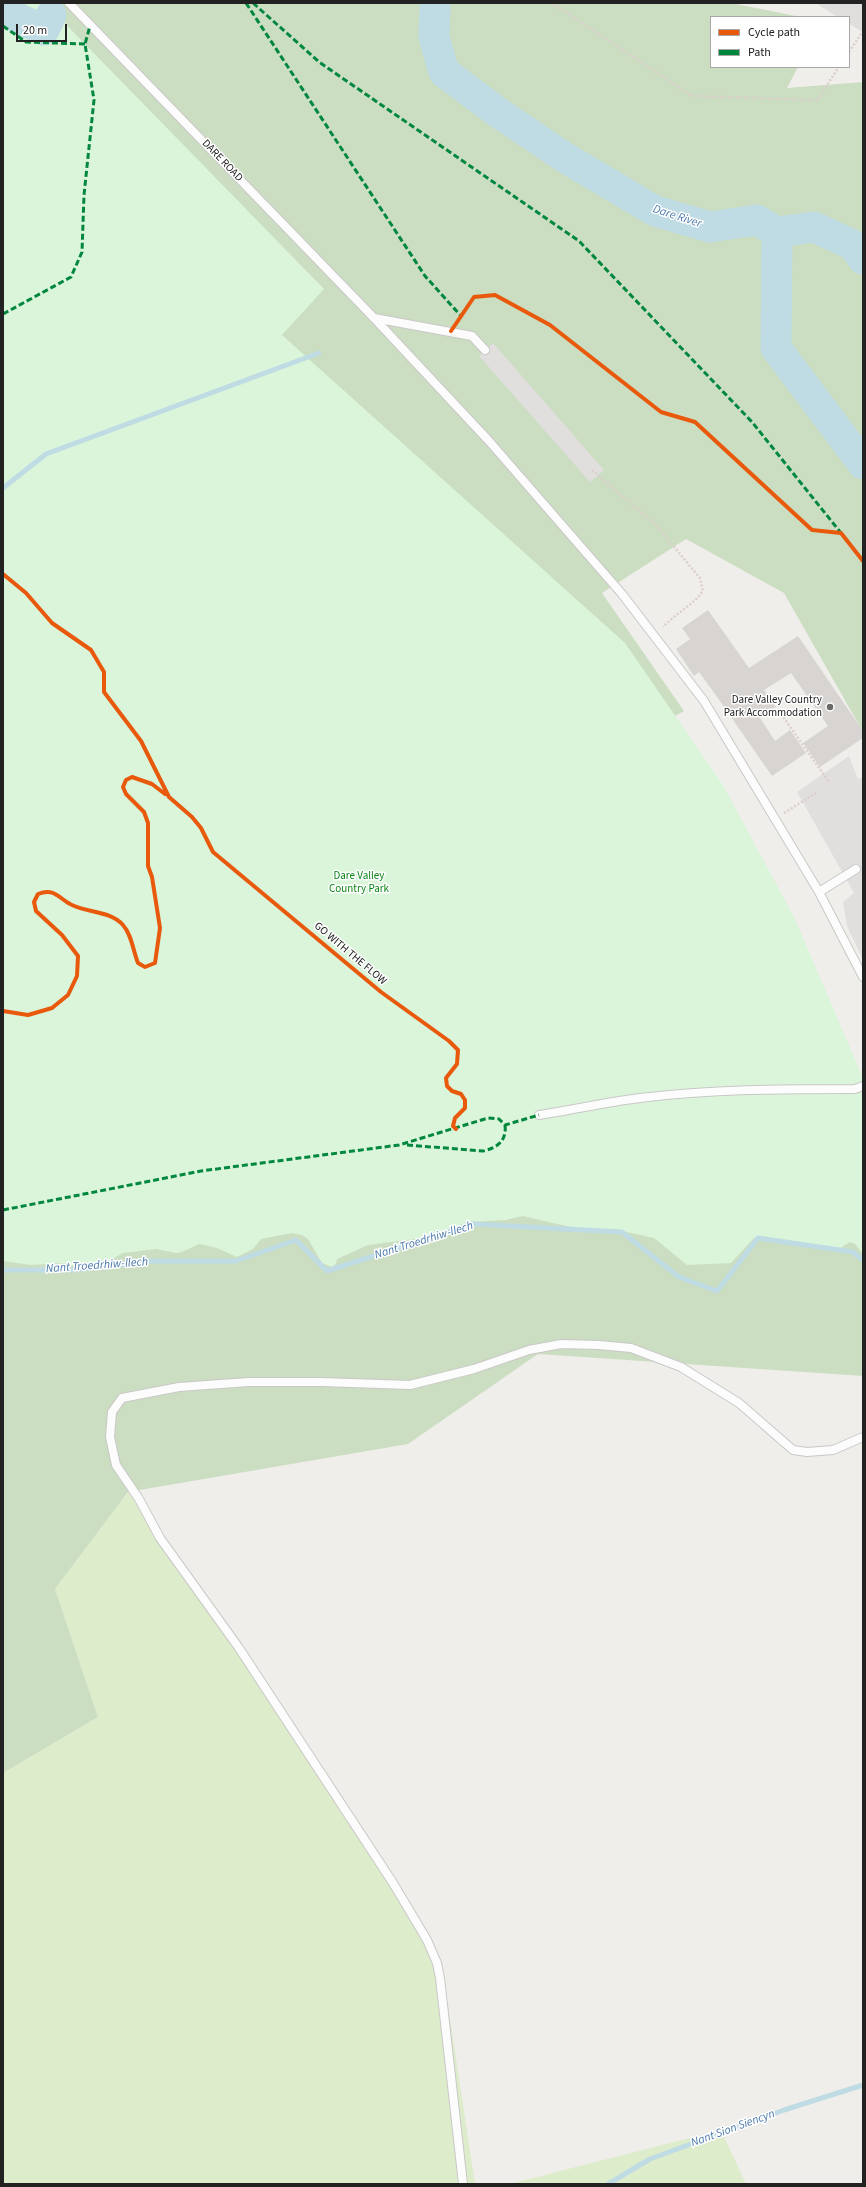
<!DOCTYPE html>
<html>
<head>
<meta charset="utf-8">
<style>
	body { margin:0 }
	#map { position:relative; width:866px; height:2187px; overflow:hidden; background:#f0eeeb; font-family:"Source Sans 3",sans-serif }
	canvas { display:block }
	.frame { position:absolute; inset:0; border:4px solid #222; pointer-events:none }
	.legend { position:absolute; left:710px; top:16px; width:140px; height:52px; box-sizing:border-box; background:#fff; border:1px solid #a7a7a7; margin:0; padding:5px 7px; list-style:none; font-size:12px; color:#222 }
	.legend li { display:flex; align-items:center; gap:8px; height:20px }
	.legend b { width:20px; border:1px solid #a7a7a7 }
	.scale { position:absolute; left:16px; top:24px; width:51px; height:18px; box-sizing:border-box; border:2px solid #222; border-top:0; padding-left:5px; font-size:12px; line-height:14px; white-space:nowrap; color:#222; -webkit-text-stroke:3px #fff; paint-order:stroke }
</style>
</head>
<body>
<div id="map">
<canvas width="866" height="2187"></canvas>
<div class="frame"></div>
<ul class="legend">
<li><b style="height:5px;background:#e8590c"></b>Cycle path</li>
<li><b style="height:5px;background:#00873e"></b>Path</li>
</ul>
<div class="scale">20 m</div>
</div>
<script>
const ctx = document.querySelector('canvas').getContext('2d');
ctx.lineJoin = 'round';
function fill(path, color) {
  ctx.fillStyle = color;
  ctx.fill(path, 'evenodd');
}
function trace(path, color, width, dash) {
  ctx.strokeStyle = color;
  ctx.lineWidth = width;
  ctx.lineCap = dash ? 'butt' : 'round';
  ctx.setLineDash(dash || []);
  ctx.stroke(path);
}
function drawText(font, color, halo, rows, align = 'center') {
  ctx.font = font + ' "Source Sans 3",sans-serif';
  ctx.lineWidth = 3;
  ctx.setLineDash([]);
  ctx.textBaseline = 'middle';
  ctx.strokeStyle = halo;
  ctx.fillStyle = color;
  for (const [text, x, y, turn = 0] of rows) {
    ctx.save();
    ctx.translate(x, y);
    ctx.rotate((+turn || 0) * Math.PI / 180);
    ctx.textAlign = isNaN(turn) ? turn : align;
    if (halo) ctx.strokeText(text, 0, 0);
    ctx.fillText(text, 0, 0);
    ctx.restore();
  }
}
fill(new Path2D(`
	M815,3H863V32L849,24V17H838Z`), '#dfdedc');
fill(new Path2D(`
	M128,1492L339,1799L443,1972L475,2184H3V1773L98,1717L55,1589Z
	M721,2130L746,2184H512L513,2183Z`), '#ddeccb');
fill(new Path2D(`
	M3,3H731L801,17H711V67H798L787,88L863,82V732L784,593L686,539L602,593L684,711L381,878Z
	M863,1110V1376L538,1354L408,1444L128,1492L55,1589L98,1717L3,1773V1227Z`), '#cbdec1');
fill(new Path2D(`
	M3,3H45L324,289L282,335L625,643L723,785L795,919L863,1078V1254L855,1244L850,1242L839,1249L754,1238L731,1263L687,1265L654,1238L613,1229L583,1230L523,1216L506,1220L470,1222L453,1227L436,1236L368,1245L337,1259L336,1264L332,1267L322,1263L308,1239L302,1235L292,1233L261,1239L253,1249L237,1257L217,1248L199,1244L182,1252L176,1253L156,1249L123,1253L106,1263L85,1269L64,1263L31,1265L3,1261Z`), '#daf5da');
fill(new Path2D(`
	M493,343L604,470L590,482L479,356Z
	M849,756L858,779L863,777V960L847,926L843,902L854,893L797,792Z`), '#e0dfde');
trace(new Path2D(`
	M3,488L46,454L319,353
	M3,1270H74L153,1261H236L296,1240L327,1271L472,1224L622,1232L679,1277L717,1291L758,1238L853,1252L863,1260
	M608,2184L650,2159L784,2110L863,2085`), '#bfdbe3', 5);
trace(new Path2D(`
	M3,5L19,19L44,30L51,15
	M435,6L434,37L444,72L496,111L564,157L655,211L710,227L757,220L777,232L776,348L863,464
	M777,232L814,227L853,245L863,259`), '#bfdbe3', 31);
fill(new Path2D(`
	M708,610L749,668L798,636L863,731V738L820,767L803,743L828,726L791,673L764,690L776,707L760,718L775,741L790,730L806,753L772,776L715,694L699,672L694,676L676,649L690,639L682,628Z`), '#d7d4d2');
const service = new Path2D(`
	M69,3L374,318L489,441L622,594L704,701L819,892L863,977
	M374,318L472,336L485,350
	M819,892L856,869
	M539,1115C573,1110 606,1102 640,1098C711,1089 784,1089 855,1089L863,1086
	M463,2184L440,1978L437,1963L427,1940L393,1883L239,1648L160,1538L139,1499L116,1465L110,1437L112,1412L122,1398L179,1387L249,1382H321L410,1385L474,1369L529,1350L561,1344L599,1345L631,1348L681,1367L739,1403L793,1450L807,1452L833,1450L863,1437`);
trace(service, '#c9c8c7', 10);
trace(new Path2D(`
	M552,3L692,96L817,100L839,67
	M849,52L863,31
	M592,470L655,524L700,578L703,591C693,605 675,614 663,627
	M781,714L829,782
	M784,813L816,793`), '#dccecd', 2.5, [2, 2]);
trace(service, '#fdfcfc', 8);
trace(new Path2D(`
	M246,3L425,276L461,316
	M253,3L319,62L579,241L752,422L841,533
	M3,26L26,42L85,44
	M3,314L71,277L82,252L84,195L94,100L85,44L90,26
	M407,1145L483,1151C497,1148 507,1141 505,1125
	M3,1210L201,1171L399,1145L488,1118L499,1119L505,1125L539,1115`), '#00873e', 3, [6, 3]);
trace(new Path2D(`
	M451,331L474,297L495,295L550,325L661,412L695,422L812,530L841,533L863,561
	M3,574L26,593L52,623L91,650L104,672V692L141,741L169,797L192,817L201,828L213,852L381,992L449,1041L458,1050L457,1064L446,1078L447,1086L452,1091L461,1094L465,1100V1108L455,1118L453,1126L456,1129
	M3,1011L28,1015L52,1008L68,995L77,976L78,956L62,935L36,911L34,902L38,894C43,892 48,891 53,893C60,896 65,902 72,905C88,913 111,911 123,925C132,935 133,951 138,963L145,967L155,963L160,928L152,877L148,866V823L144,812L126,794L123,787L126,780L132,777L152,784L165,794`), '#e8590c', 4);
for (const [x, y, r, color] of [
	[830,707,4,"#6a6968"]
]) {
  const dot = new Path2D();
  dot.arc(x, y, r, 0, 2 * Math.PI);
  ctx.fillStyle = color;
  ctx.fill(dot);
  trace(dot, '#fff', 1.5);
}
drawText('11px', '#222', '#fff', [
	["DARE ROAD",222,161,46],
	["GO WITH THE FLOW",350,954,40]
]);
drawText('11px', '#222', '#fff', [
	["Dare Valley Country",822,701],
	["Park Accommodation",822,714]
], 'right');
drawText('11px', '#0c8416', '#fff', [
	["Dare Valley",359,877],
	["Country Park",359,890]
]);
drawText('italic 12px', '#4a7aab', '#fff', [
	["Dare River",677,217,18],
	["Nant Troedrhiw-llech",424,1241,-17],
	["Nant Troedrhiw-llech",97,1266,-4],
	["Nant Sion Siencyn",733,2129,-20]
]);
</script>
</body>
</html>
